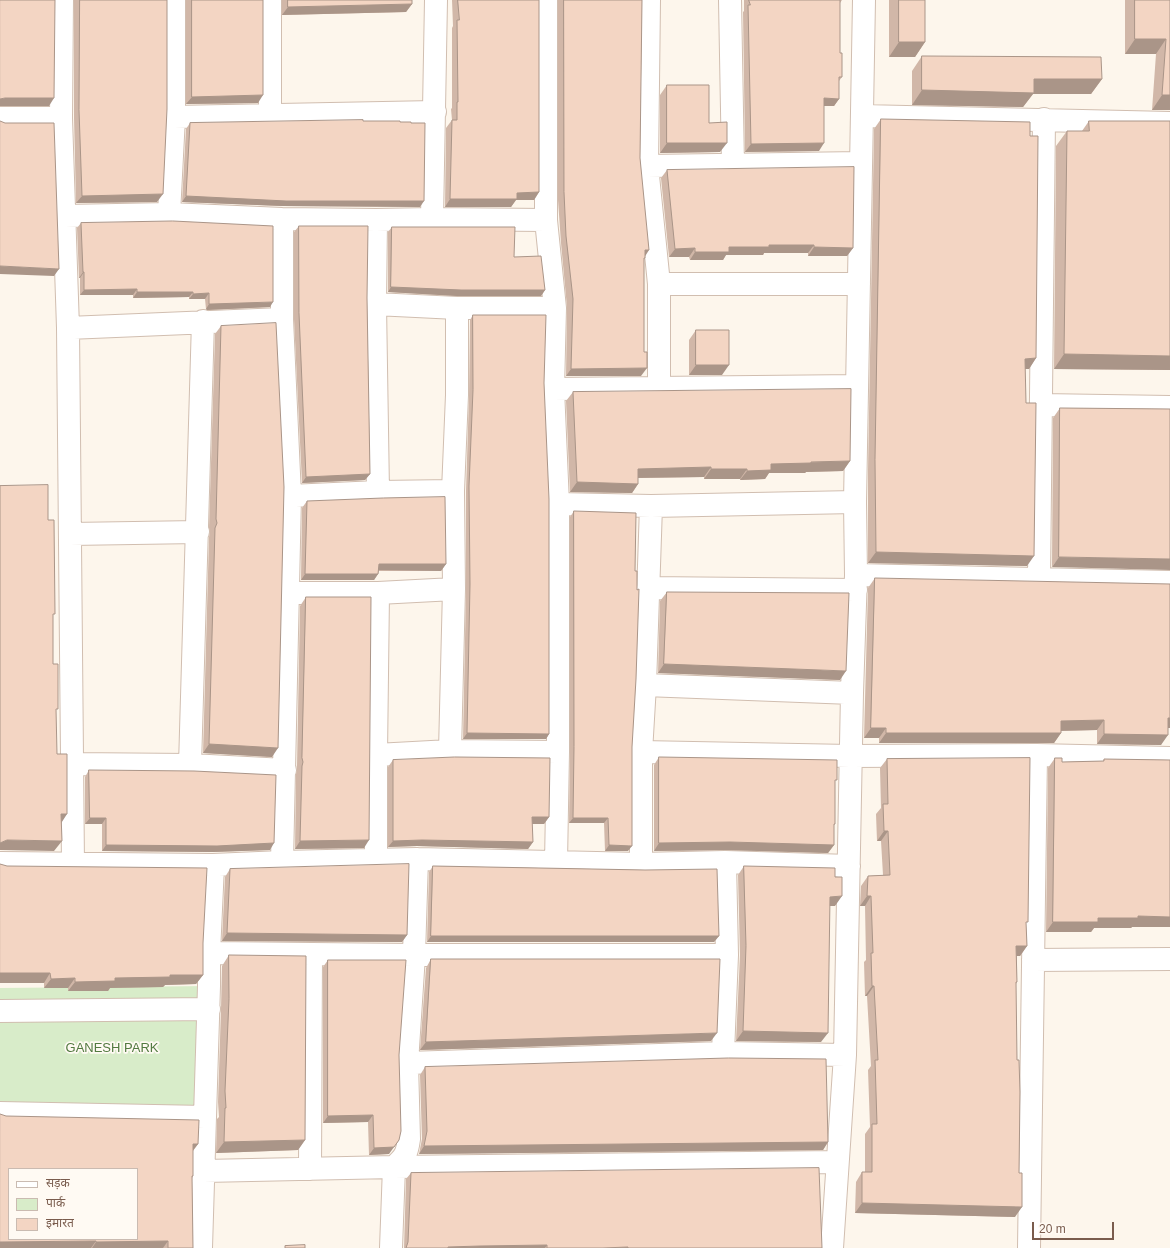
<!DOCTYPE html>
<html>
<head>
<meta charset="utf-8">
<style>
	body { margin:0 }
	#map { position:relative; width:1170px; height:1248px; overflow:hidden; background:#fdf6ec; font-family:Helvetica,"Noto Sans Devanagari",sans-serif }
	canvas { display:block }
	.legend { position:absolute; left:8px; top:1168px; width:130px; height:72px; box-sizing:border-box; background:#fffaf3; border:1px solid #cabbb1; margin:0; padding:5px 7px; list-style:none; font-size:12px; color:#7a5c4d }
	.legend li { display:flex; align-items:center; gap:8px; height:20px }
	.legend b { width:20px; border:1px solid #cabbb1 }
	.scale { position:absolute; left:1032px; top:1222px; width:82px; height:18px; box-sizing:border-box; border:2px solid #7a5c4d; border-top:0; padding-left:5px; font-size:12px; line-height:14px; white-space:nowrap; color:#7a5c4d; -webkit-text-stroke:3px #fffaf3; paint-order:stroke }
</style>
</head>
<body>
<div id="map">
<canvas width="1170" height="1248"></canvas>
<ul class="legend">
<li><b style="height:5px;background:#fff"></b>सड़क</li>
<li><b style="height:11px;background:#d8ecc9"></b>पार्क</li>
<li><b style="height:11px;background:#f3d5c3"></b>इमारत</li>
</ul>
<div class="scale">20 m</div>
</div>
<script>
const ctx = document.querySelector('canvas').getContext('2d');
ctx.lineJoin = 'round';
function fill(path, color) {
  ctx.fillStyle = color;
  ctx.fill(path, 'evenodd');
}
function trace(path, color, width, dash) {
  ctx.strokeStyle = color;
  ctx.lineWidth = width;
  ctx.lineCap = dash ? 'butt' : 'round';
  ctx.setLineDash(dash || []);
  ctx.stroke(path);
}
function drawText(font, color, halo, rows, align = 'center') {
  ctx.font = font + ' Helvetica,sans-serif';
  ctx.lineWidth = 3.5;
  ctx.setLineDash([]);
  ctx.textBaseline = 'middle';
  ctx.strokeStyle = halo;
  ctx.fillStyle = color;
  for (const [text, x, y, turn = 0] of rows) {
    ctx.save();
    ctx.translate(x, y);
    ctx.rotate((+turn || 0) * Math.PI / 180);
    ctx.textAlign = isNaN(turn) ? turn : align;
    if (halo) ctx.strokeText(text, 0, 0);
    ctx.fillText(text, 0, 0);
    ctx.restore();
  }
}
fill(new Path2D(`
	M209,986L205,1108L0,1109V988Z`), '#d8ecc9');
const minor = new Path2D(`
	M62,0L61,118L68,328L73,864
	M270,0V115
	M546,0V220L555,308L553,389L558,504V752L556,863
	M649,0L647,166L659,284V388
	M730,0L733,165
	M862,116L1170,123
	M174,117L435,112
	M0,118H61
	M647,166L861,163
	M169,214L174,117V0
	M65,216L169,214L282,219L376,220L432,219L546,220
	M432,219L436,0
	M376,220L375,304L378,492L453,491
	M659,284H859
	M375,304L457,308H555
	M68,328L282,319
	M553,389L857,386
	M1041,405L1170,407
	M290,496L378,492
	M558,504L651,506L855,502
	M70,534L198,532
	M856,575L1170,582
	M1039,579L1044,119
	M648,588L856,590
	M289,593H378
	M645,685L852,693
	M450,751L454,589L453,491L457,395V308
	M641,752L850,756L1036,755L1170,758
	M376,755L378,593L454,589
	M72,764L190,765L203,321
	M190,765L285,770
	M376,860V755L450,751L558,752
	M282,862L290,496L282,319V219
	M0,863L213,865L282,862L417,859L641,864L725,862L849,866
	M641,864V752L645,685L651,506
	M209,953L414,955H727
	M1033,960L1170,959
	M0,1011L209,1009
	M723,1053L727,955L725,862
	M407,1063L723,1053L845,1055
	M0,1113L205,1117
	M310,1169L311,954
	M204,1171L394,1167L837,1162
	M201,1248L209,986V953L213,865
	M391,1248L394,1167C405,1157 407,1154 409,1139L407,1063L414,955L417,859
	M832,1248L845,1055L852,693L856,575L855,502L864,0
	M1029,1248L1036,755`);
trace(minor, '#d1beb0', 24);
trace(minor, '#fff', 22);
fill(new Path2D(`
	M74,0H167L157,202L76,203L74,118Z
	M186,0H263L258,103L186,104Z
	M282,0H412V4L406,12L282,15Z
	M452,0H539V192L534,200H516L511,207H445L446,128L452,120L451,109L452,108V28L453,26Z
	M558,0H642L640,158L645,256L644,260L641,376H566L567,307L561,243L558,200Z
	M744,0H842L840,3V53L842,77L839,81V99L834,106H824L819,151L745,152L743,12L744,11Z
	M889,0H925V42L915,57H889Z
	M1125,0H1170V110H1152L1156,54H1125Z
	M922,56L1102,79L1091,94H1033L1023,107L912,105V71Z
	M667,85L709,123L720,152L660,153V95Z
	M881,119L1036,358L1029,369H1025L1027,566L868,563V470L874,129Z
	M363,121L420,207L282,206L182,202L186,129L190,123Z
	M1089,121H1170V370L1054,369L1056,146L1067,131H1082Z
	M667,170L853,248L847,256H808V253H764L763,255H726L723,260H690L689,257H669L661,178Z
	M81,223L270,307L207,310L206,309L205,299H189V297L133,298V295H80V278H79L77,228Z
	M299,226L367,298L370,474L365,480L302,483L294,319V232Z
	M392,227L514,257L545,290L541,296H457L388,292V232Z
	M473,315L544,383L549,734L546,739H463L466,589V491L469,396L470,320Z
	M221,326L272,757L203,753L209,537L210,532L209,528L215,334Z
	M696,330L722,375H689V340Z
	M573,392L850,461L843,471L806,472L805,473H769L765,479L740,480V479H704V477L638,478V484L632,493L570,492L566,401Z
	M1060,408L1170,409L1052,567L1053,418Z
	M307,501L446,564L441,571H379L378,574L374,580H301L302,508Z
	M574,511L632,747L628,851H605L604,823H569L570,752V517Z
	M875,578L1168,728L1161,745L1097,744V730L1061,731V733L1054,743H879V738H864L868,588Z
	M667,592L840,680L658,673L660,601Z
	M306,597L364,848L295,849L296,774L297,770V766L300,606Z
	M659,757L835,784V824L834,825V845L828,853L725,850L654,851V765Z
	M1055,758L1062,762L1103,761L1104,759L1170,760V927H1132L1131,928H1094L1091,932H1046L1048,768Z
	M887,759L1026,925L1027,946L1020,956H1017V982L1016,984L1015,1217L855,1213L856,1182L862,1172H865V1134L870,1127L868,1070L871,1066L867,996H865L864,962L866,960L865,906H860L861,886L868,876L883,875L881,841H877L876,814L881,808L880,768Z
	M393,760L549,817L544,824H532L533,842L528,849L417,846L388,847V767Z
	M89,770L270,850L213,852L102,851V824H85V777Z
	M0,864L203,943V975L196,984L165,985L163,987L110,988L108,991H68V988H44V983H0Z
	M433,866L645,870L719,936L714,942H427L429,872Z
	M744,866L835,877V906H829L821,1042L736,1041L740,955L738,875Z
	M230,869L407,935L402,942L222,941L225,877Z
	M229,955L305,1140L298,1150L216,1153L217,1119L219,1117L218,1102L221,1009L222,966Z
	M431,959L711,1041L420,1050L426,968Z
	M328,960L399,1055L389,1154L369,1155L368,1122L323,1123V967Z
	M425,1067L828,1142L823,1150L419,1154L422,1139L420,1075Z
	M6,1116L198,1144L193,1151V1176L192,1178L193,1248H0Z
	M411,1173L821,1248H404L406,1179Z`), '#d1b7a8');
fill(new Path2D(`
	M412,4L406,12L282,15L288,7Z
	M1135,39H1166L1156,54H1125Z
	M899,42H925L915,57H889Z
	M1034,79H1102L1091,94H1033L1023,107L912,105L922,90Z
	M263,95L258,103L186,104L192,97Z
	M1162,95H1170V110H1152Z
	M5,98H54L49,106H0V99Z
	M824,98L839,99L834,106H818Z
	M667,143H727L720,152L660,153Z
	M824,143L819,151L745,152L751,144Z
	M539,192L534,200H516L511,207H445L450,199L517,193Z
	M163,194L157,202L76,203L82,196Z
	M186,196L424,201L420,207L282,206L182,202Z
	M769,245H814L808,253H764L763,255H726L723,260H690L695,252L729,247Z
	M814,247L853,248L847,256H808Z
	M695,248L689,257H669L675,249Z
	M645,250H649L644,258Z
	M0,266L59,269L54,276L0,274Z
	M83,272H84L80,278H79Z
	M391,287L545,290L541,296H457L388,292Z
	M137,289L133,295H80L84,290Z
	M137,292H193L189,297L133,298Z
	M209,293L205,299H189L193,294Z
	M273,302L270,307L207,310L206,309L209,304Z
	M1064,354L1170,356V370L1054,369Z
	M1036,358L1029,369H1017L1025,359Z
	M696,365H729L722,375H689Z
	M647,368L641,376H566L571,369Z
	M850,461L843,471L806,472L805,473H769L765,479L740,480L747,471L771,464Z
	M711,467L704,477L631,478L638,469Z
	M711,469H747L740,479H704Z
	M370,474L365,480L302,483L306,477Z
	M577,482L638,484L632,493L570,492Z
	M876,552L1034,556L1027,566L868,563Z
	M1059,557L1170,559V570L1052,567Z
	M379,564H446L441,571L374,570Z
	M305,574H378L374,580H301Z
	M664,664L846,671L840,680L658,673Z
	M1168,718H1170V728H1161Z
	M1104,720L1097,730L1054,731L1061,721Z
	M871,728H886L879,738H864Z
	M467,733L549,734L546,739H463Z
	M886,733H1061L1054,743H879Z
	M1104,734L1168,735L1161,745L1097,744Z
	M209,744L278,748L272,757L203,753Z
	M61,814H67L60,825Z
	M532,817H549L544,824H527Z
	M90,818H106L102,824H85Z
	M573,818H608L604,823H569Z
	M884,831H888L881,841H877Z
	M7,840L62,841L54,851L0,850V843Z
	M369,840L364,848L295,849L300,841Z
	M422,840L533,842L528,849L417,846L388,847L393,841Z
	M730,842L834,845L828,853L725,850L654,851L659,843Z
	M274,843L270,850L213,852L102,851L106,845Z
	M609,845L632,846L628,851H605Z
	M842,896L835,906H823L830,897Z
	M867,896H871L865,906H860Z
	M1138,916L1170,917V927H1132L1131,928H1094L1091,932H1046L1053,922L1098,918Z
	M227,933L407,935L402,942L222,941Z
	M431,936H719L714,942H427Z
	M1016,946H1027L1020,956H1009Z
	M0,973H50L44,983H0Z
	M170,975H203L196,984L165,985L163,987L110,988L108,991H68L75,982L115,978Z
	M75,978L68,988H44L51,979Z
	M872,986H874L867,996H865Z
	M743,1031L828,1033L821,1042L736,1041Z
	M717,1033L711,1041L420,1050L426,1042Z
	M373,1115L368,1122L323,1123L328,1116Z
	M305,1140L298,1150L216,1153L224,1142Z
	M399,1140L389,1154L369,1155L374,1148Z
	M828,1142L823,1150L419,1154L424,1146Z
	M193,1144H198L191,1153Z
	M862,1203L1022,1207L1015,1217L855,1213Z
	M96,1241L91,1248H0V1242Z
	M168,1241L163,1248H92L96,1242Z
	M547,1245L545,1248H447L448,1247L480,1246Z
	M628,1247V1248H603Z`), '#aa9588');
const building = new Path2D(`
	M0,0H55L54,98H5L0,99Z
	M80,0H167V109L163,194L82,196L79,110Z
	M192,0H263V95L192,97Z
	M288,0H412V4L288,7Z
	M458,0H539V192L517,193V199H450L452,120H457V102H458L457,20H459Z
	M564,0H642L640,158L649,250H645V258H644V352H647V368L571,369L573,299L566,236L564,192Z
	M749,0H840V53H842V77H839V99L824,98V143L751,144L748,5H750Z
	M899,0H925V42H899Z
	M1135,0H1170V95H1162L1166,39H1135Z
	M922,56L1101,57L1102,79H1034V93L922,90Z
	M667,85H709V123L727,122V143H667Z
	M881,119L1030,122V136H1038L1036,358L1025,359L1026,403H1036L1034,556L876,552L875,460Z
	M363,120V121H400V122H411V123H425L424,201H286L186,196L190,123Z
	M0,121L5,123H54L59,269L0,266Z
	M1089,121H1170V356L1064,354L1067,131H1089Z
	M854,167L853,248L814,247V245H769V247H729V252H695V248L675,249L667,170Z
	M173,221L273,226V302L211,304H209V293L193,294V292H137V289L84,290V272H83L81,223Z
	M299,226H368L367,298L370,474L306,477L299,313Z
	M392,227H515L514,257L541,256L545,290H461L391,287Z
	M473,315H546L544,383L549,499V734L467,733L470,584L469,486L473,390Z
	M276,323L284,487L278,748L209,744L215,528L217,523L216,519L221,326Z
	M696,330H729V365H696Z
	M851,389L850,461L811,462V463L771,464V470L747,471V469H711V467L638,469V484L577,482L573,392Z
	M1060,408L1170,409V559L1059,557Z
	M48,485V520H54L55,614H53V664H58V709H56L57,754H67V814H61L62,841L7,840L0,843V486Z
	M445,497L446,564H379L378,574H305L307,501L383,498Z
	M574,511L636,513L635,571H637V590L639,589L636,679L632,747V846L609,845L608,818H573L574,747Z
	M875,578L1170,584V718H1168V735L1104,734V720L1061,721V733H886V728H871Z
	M667,592L849,593L846,671L664,664Z
	M306,597H371L369,840L300,841L302,766L303,762L302,758Z
	M455,757L550,758L549,817H532L533,842L422,840L393,841V760Z
	M659,757L837,760V780H835V824H834V845L730,842L659,843Z
	M1030,758L1028,922H1026L1027,946H1016L1017,982H1016L1017,1060H1019L1020,1092L1019,1173H1022V1207L862,1203V1172H872V1124H877L875,1060H878L874,986H872L871,953H873L871,896H867L868,876L890,875L888,831H884L883,804H888L887,759Z
	M1055,758H1062V762L1104,761V759L1170,760V917L1138,916V918H1098V922H1053Z
	M89,770L194,771L276,775L274,843L217,846L106,845V818H90Z
	M0,864L7,866L207,868L203,943V975H170V977L115,978V981L75,982V978L51,979L50,973H0Z
	M409,864L407,935L227,933L230,869Z
	M433,866L645,870L717,869L719,936H431Z
	M744,866L835,868V877H842V896L830,897L828,1033L743,1031L746,946Z
	M229,955L306,956L305,1140L224,1142L225,1108H226L225,1091L229,999Z
	M431,959H720L717,1033L426,1042Z
	M328,960H406L399,1055L401,1131L399,1140L394,1147L374,1148L373,1115L328,1116Z
	M729,1058L826,1059L828,1142L424,1146L427,1131L425,1067Z
	M0,1114L6,1116L199,1120L198,1144H193V1176H192L193,1248H168V1241L96,1242V1241L0,1242ZM9,1169H137V1239H9Z
	M819,1168L822,1248H628V1247L603,1248H547V1245L480,1246L448,1247V1248H406L408,1242L411,1173Z
	M305,1245V1248H285V1246Z`);
fill(building, '#f3d5c3');
trace(building, '#aa9588', 1);
drawText('13px', '#537a41', '#fffaf3', [
	["GANESH PARK",112,1048]
]);
</script>
</body>
</html>
